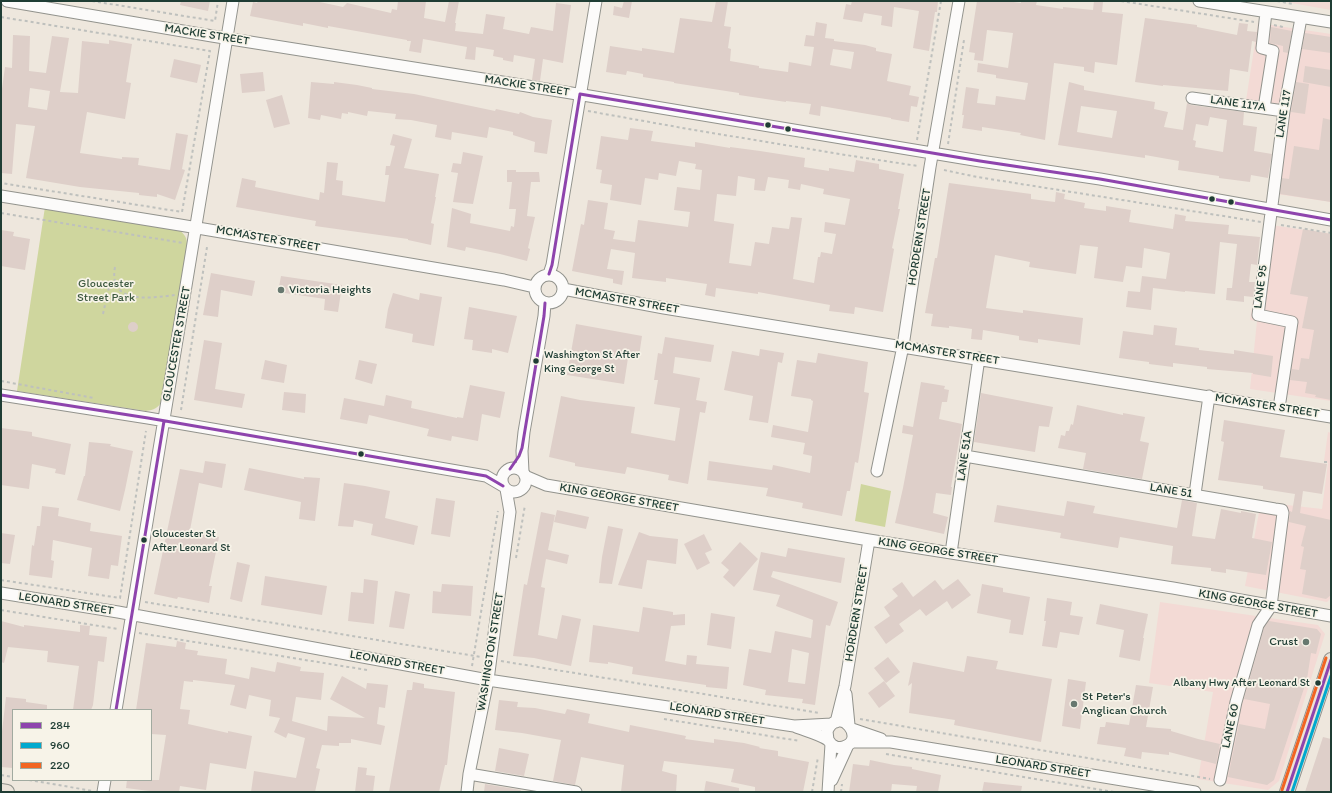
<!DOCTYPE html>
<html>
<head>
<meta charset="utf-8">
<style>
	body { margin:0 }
	#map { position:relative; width:1332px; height:793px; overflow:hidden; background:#eee7dd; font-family:Itim,sans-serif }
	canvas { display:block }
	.frame { position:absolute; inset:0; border:2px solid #1f3d34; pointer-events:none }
	.legend { position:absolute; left:12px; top:709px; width:140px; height:72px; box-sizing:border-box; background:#f7f3e8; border:1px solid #a1aaa0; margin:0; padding:5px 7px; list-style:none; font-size:12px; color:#1f3d34 }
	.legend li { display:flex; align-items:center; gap:8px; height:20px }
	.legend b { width:20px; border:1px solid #a1aaa0 }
</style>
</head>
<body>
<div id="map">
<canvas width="1332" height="793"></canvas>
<div class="frame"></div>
<ul class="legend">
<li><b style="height:5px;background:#8e44ad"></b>284</li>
<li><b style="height:5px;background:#00a9ce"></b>960</li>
<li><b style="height:5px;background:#f26522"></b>220</li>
</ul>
</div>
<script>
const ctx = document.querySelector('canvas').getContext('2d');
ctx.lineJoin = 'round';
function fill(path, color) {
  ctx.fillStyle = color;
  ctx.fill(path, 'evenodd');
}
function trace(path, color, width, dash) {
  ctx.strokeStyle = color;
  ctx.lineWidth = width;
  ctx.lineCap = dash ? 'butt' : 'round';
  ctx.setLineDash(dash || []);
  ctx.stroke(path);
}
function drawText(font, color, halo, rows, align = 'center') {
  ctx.font = font + ' Itim,sans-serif';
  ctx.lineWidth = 3.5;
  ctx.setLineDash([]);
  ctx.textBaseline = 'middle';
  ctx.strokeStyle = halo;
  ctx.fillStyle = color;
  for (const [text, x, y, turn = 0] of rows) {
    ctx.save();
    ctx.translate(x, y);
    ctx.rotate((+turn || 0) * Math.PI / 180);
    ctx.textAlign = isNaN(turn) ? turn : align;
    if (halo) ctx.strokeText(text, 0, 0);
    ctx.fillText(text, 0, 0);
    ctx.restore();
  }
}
fill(new Path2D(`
	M1280,1H1331V10Z
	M1258,23L1331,34V202L1270,193L1282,113L1245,107Z
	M1265,224L1331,234V401L1250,389L1257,321L1250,320Z
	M1328,432L1331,433V598L1327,602L1245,586L1261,502L1322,509L1328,463L1324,461Z
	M1160,602L1318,625L1325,634L1279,781L1268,790L1198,779L1213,692L1149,683Z`), '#f3dad5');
fill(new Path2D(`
	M45,207L177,228C183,233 187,236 187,244L162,401C158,408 154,410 146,411L17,391Z
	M861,484L891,491L885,527L855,521Z`), '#cfd69e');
fill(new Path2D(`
	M181,1H210L208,11L180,5Z
	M258,1H315L343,7L347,3L391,13L392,9L397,10L398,1H426L424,18L445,22L449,1H459L455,23H456L455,31L483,34L486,14L505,17L503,29L529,34L531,27L553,31L556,3L571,5L563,63L543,59L540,81L532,80L535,59L514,55L513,62L503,60V58L493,56L494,50L476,47L475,60L465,59L467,47L423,39L421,53L409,51L411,41H407V40L328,26V28L303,23V26L250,16L253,2L257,3Z
	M624,1H632L629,18L613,15L614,6L622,8Z
	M716,1H728L724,26L731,27L728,48L731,49L730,61L759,66V68L788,72L789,62L811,66L814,47L804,46L806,35L814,36L816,22L827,24L825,38L834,39V41L865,45L876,48V51L892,54L887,81L911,86L909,95L919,97L917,107L911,106L909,122L891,119V118L821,106L820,116L809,114L811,104L786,101V102L739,95V93L674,83V82L643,77V74L627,71L626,75L606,72L610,46L642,51V48L674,53L680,18L712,22ZM833,49L854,52L851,69L830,65Z
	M852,1H938L937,12H935L929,51L913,48L919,11L894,7L892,27L881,25L882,16L864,13L862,22L843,19L846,4L851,5Z
	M977,1H1006L1021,3V1H1037L1036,5L1063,9V7L1093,10L1094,1H1098L1103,2L1102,12L1123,14L1117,65L1095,62L1094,73L1084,71V67L1054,63L1045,140L1020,135L1021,133L982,127V131L962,128L964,115H962L966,87L979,89L977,103L995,105L996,96L1025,100L1028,83L996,78V75L977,72L978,63L1008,68L1013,33L987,30L983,61L974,60L975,53L969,52Z
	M1145,18L1197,25V27L1237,35L1239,23L1248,24L1247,31L1257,32L1256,42L1252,41L1248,72L1230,69L1228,91L1163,85V86L1135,82Z
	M1271,27L1292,31L1288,53L1283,52V46L1270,43Z
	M1305,33L1331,37V53L1302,49Z
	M13,35L30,36L29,71L46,73L52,36L69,38L60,92L78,93L82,41L109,44V40L132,44L126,82L131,83L125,119L87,112L80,153L122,159V157L139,158L138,165L170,170L176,133L188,135L182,169L185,170L175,200L157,194V197L139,195V193L80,187L26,178L35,126L16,124L12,174L1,173V96L5,67L12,68ZM30,88L50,91L47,110L28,107Z
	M174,59L201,65L197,83L170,77Z
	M1305,66L1331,70V87L1303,82Z
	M263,72L265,91L242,93L240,74Z
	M311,82L334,84V82L357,85L372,88V89L414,94L495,111L496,109L519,114L520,112L533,117L552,120L547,154L534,152L535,142L513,135V132L489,127L487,138L452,132L451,140L435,137L437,125L411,120L395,119L396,114L368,111L367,116L348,112V114L342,113L341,119L321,115L320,120L308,118Z
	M1069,82L1084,86V90L1155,102L1154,109L1168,112L1164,127L1183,130L1187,103L1191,105L1244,112L1243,125L1257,127L1254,151L1272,154L1268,178L1251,175L1250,182L1219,178V176L1178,170L1179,161L1145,155V158L1058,145ZM1081,106L1117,111L1112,138L1077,132ZM1210,117L1227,120L1223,152L1195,147L1196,141L1193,140L1196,124L1208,126Z
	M1296,82L1309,84L1305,114L1291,112Z
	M282,95L290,124L274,128L266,100Z
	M1323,118L1331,120V202L1280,194L1282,178L1289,179L1294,146L1319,150Z
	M630,128L653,131L651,141L695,147V142L730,148V147L760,151L805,158L804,167L829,171V168L854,172L856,160L879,164V169L904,174L898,209H900L892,248L894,249L883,312L855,307L854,314L829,311L830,305L758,292V294L716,288L715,297L705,295L707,284L666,278V282L632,278L635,253L611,249L607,269L624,271L622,285L613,283V279L572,271L581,224L584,225L588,200L608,203L604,229L615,231L613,239L635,242L638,220L688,227L690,212L674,210L677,187L700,190L702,170L695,169L696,164L679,161L676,176L659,173L658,180L645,178L641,205L610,200L612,185L600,183L602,170L596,169L601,136L628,140ZM738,176L755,179L754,190L765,191L768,177L789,180L788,188L800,190L801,184L824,189L823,194L850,199L845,225L825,222L824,232L836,234L832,254L821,252L820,257H818L814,283L793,279L802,218L791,217L789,229L772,227L769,244L755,242L751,266L729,263L734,224L714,221L717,194L736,196Z
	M393,134L412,139L404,168L439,174L435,197H436L431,223L434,224L431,245L408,240V239L315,226L316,221L236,207L242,178L256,181L255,187L319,200L320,192L324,193L327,162L338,163L336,180L343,181L342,195L385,202L389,175H385L386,166H390L395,146L390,145Z
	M463,152L483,156L473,204L453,202L458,173L451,172L453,163L461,164Z
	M507,170H516V172H539L540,182H531L527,216L535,217L528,248L530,249L527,261L500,254L466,247L465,251L447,247L452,208L471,214L470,223L510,231L511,226L514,227L516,209H509L512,182H507Z
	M949,183L1031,194V199L1055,202L1056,192L1065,194L1064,199L1085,203L1084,208L1106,211V206L1131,210L1129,222L1173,229L1175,214L1186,216L1185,221L1229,225L1228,234L1260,237L1257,265L1251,264L1249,282H1255L1253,297L1244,296V302L1226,300L1227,288H1232L1237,244L1220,242L1215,294L1185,291V292L1153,288L1151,310L1126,307L1128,291L1140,292L1142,276L1166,279L1170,253L1144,248L1142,268L1126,266L1123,282L1094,278L1098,247L1080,245L1076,274L1029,267L1030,262L995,255L986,308L1023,313V310L1083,318L1080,345L1038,339V343L1019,340V336L983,330L982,340L971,339L972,329L949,326V328L931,326L933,314L925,313L935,258H937Z
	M1303,229L1331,234V400L1315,397L1316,395L1305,393L1307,382L1290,380L1292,369L1299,370L1301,358L1309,359L1314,330L1302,328L1308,297L1290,294Z
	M1,230L14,232L13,236L30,239L25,270L1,266Z
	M211,273L255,281L252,296L221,290L218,317L203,315Z
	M281,276L342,285L338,312L324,310L325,299L278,292Z
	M393,293L419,300L420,293L442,297L434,346L412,342L413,334L385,328L388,309Z
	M469,307L517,316L508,353L492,349V353L472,350L473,340L464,339Z
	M128 327a5 5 0 1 1 10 0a5 5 0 1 1-10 0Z
	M576,324L642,336L639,356L635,355L634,359L628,358L624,384L567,375Z
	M1154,325L1177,328L1175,345L1199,348V350L1234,354V350L1273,356L1271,377L1253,374V373L1207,369V367L1173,363V367L1149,364V362L1119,358L1123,331L1153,335Z
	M665,337L714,345L711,362L675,357L673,373L700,378L696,400L707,402L705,413L700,412L688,484L668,480L669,475L627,467L625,474L575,466V463L549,457L561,396L580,400L635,407L631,433L675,441L680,408L654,404L658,380H654L658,353L662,354Z
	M204,340L222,343L215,389L245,394L242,408L194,400Z
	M760,349L784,353L782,363L778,362L768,423L749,420L753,396L724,390L732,351L759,356Z
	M818,353L868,362L864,392L869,393L862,438L858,463L855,462L850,491H847L842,516L802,508L803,503L766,496L768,488L707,480L709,461L772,470L773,465L810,473L812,456L803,454L805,443L771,437L773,425L808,432L813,401L811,400V399L791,396L797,360L816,363Z
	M265,360L287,365L284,383L261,379Z
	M359,360L377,364L372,384L355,379Z
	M921,382L945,386L944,389L949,390L947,402H942L939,419L962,424L951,487H952L951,495L936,493L933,513L948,517L944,534L895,523L903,488L913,435L902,433L903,425L913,427Z
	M470,385L505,392L500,418L482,414L478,441L452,436L451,441L427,436L429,429L369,415L367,424L340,419L344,398L384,406L386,395L412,401L411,408L457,418V417L463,418Z
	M284,392L306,394L305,413L282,410Z
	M981,393L1053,407L1049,427L1039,426L1035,452L974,442Z
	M1077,405L1123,415V413L1145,417L1140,441L1149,443L1142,479L1083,469L1086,453L1058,448L1061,435L1065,436L1066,431H1069L1071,424L1073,425Z
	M1224,420L1285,430L1280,457L1327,464L1322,494L1303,491L1300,513L1331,520V595L1326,599L1302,594L1306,570L1300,569L1304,547L1301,546L1306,526L1289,522L1290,511L1292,512L1295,494L1263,489V486L1218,480L1224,442L1221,441Z
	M1,428L32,432V436L71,444L65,475L55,473L56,469L32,464L29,489L1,485Z
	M89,442L111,444L110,446L133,451L125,490L120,511L77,500L84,476H85Z
	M205,461L226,464L222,488L199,483L190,530L219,537L209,586H212L209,603L178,597L177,599L154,594L180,469L203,473Z
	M249,468L304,479V477L320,478L315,521L299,519L301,502L244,490Z
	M344,483L365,486L390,491L385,518L418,526L414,545L371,535L373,524L354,520L353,527L338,526Z
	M436,498L455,501L450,537L431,534Z
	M1182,500L1197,503L1192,536L1215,539L1221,509L1241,513V511L1256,514L1252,538L1272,542L1266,575L1226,569V573L1211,571V568L1171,564L1173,546L1120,537L1118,548L1060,538L1061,533L994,522L997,505L1064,516L1067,501L1095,506L1093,513L1177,528Z
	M42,506L59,508L58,516L91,523L90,531L122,536L118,566L111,565L109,579L88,576L92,548L53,540L51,560L54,561L52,578L29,575L32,545L34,546L37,526H40Z
	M557,510L589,517L586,529L554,522Z
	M541,512L555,515L548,550L569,555L567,564L546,559L541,587L545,588L538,635L557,639L562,615L581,619L571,666L534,658L513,656L524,584L527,585Z
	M608,526L623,529L612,584L599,583L602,557Z
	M639,532L650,536L678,539L676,564L647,560L642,589L618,585Z
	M1,533L15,535L10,564L1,563Z
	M704,534L712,550L705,553L710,563L697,570L684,544Z
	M740,542L758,559L734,587L723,577L729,570L721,563Z
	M788,548L845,558L841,583L773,571L771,577L838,602L830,626L826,625L815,705L802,703L803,699L765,695L766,690L743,685L749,649L771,653L775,631L811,638L813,620L776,606L780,595L753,590L761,552L786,557ZM792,649L809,653L805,684L788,682Z
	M237,562L250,565L242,602L230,599Z
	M265,576L327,586L322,615L261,605Z
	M364,579L378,581L374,624L348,621L351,592L363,593Z
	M958,579L971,595L952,609L947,601L926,616L920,609L899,624L904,631L886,644L874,627L890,616L884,607L898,596L892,589L902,582L913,597L935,580L943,590Z
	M442,584L473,586L471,616L432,613L433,591L441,592Z
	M982,584L1003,588V592L1030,597L1023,635L1009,633L1011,620L977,613Z
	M395,591L410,594L404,629L389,627Z
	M1047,598L1072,602L1070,615L1083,617L1079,635L1060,632L1057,648L1042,646L1046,621H1044Z
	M1100,604L1148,614L1143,638H1144L1140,661L1119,657L1124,630L1096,624Z
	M643,607L673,612V615L685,614V625L671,626L665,661L686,665L687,655L697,656L696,664L729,667L727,689L706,687V685L632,674L633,667L608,662V664L589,662L593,625L639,632Z
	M711,613L735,617L731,649L707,645Z
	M1,621L24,627V625L80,632V625L90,626L89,635L107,637L104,662L98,661L93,705L91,710H73L79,666L47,662L48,651L8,647L4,663L1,662Z
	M1269,621L1317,629L1321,634L1316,654L1311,653L1307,679L1274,780L1267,785L1228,777L1239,724L1265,729L1270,704L1244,699L1264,628Z
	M177,641L186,643L185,649L198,651L197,655L227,659L225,674L249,679L251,667L275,672L277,662L301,667L300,671L324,673L321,700L296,697L292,721L327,731L328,716L365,718L330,699L342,676L366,689L367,683L388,685L385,708L379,707L377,724L385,726L381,745L351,739V743H339V746L322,745L316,768L320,769L315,792H251L254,771L296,778L305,738L288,733L286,738L274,732L280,718L269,716L271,700L249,695L246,709L230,705L235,685L193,680V682L184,681L180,709L190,710L188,724L228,733V731L252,736L246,769L210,763L206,790L180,786L179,792H157L126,788L127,780H159L166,735L151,734V710H136L146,643L176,647Z
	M967,656L998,661L996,669L1052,679L1041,742L954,725L955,720L909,713L912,683L908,686L913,662L964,672Z
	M888,657L900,672L886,683L874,668Z
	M1068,679L1086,682L1080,729L1062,726Z
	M884,681L895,696L879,708L868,693Z
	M413,682L424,684V688L455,692L447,765H445L439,792H389L407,690H412Z
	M1136,685L1153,687L1146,727L1171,729V731L1198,739L1220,744L1216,764L1169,752V755L1142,752L1141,759L1124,756L1126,748L1097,744L1100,727H1105L1106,722L1129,725Z
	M6,697L26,699V702L47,705V710H13V768L1,767V740Z
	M499,700L518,702L517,707L535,708L565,714L567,709L590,714L588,723L629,732L630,725L686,736L685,739L714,743V739L744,743L760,747L759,748L778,751V756L809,762L803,792H755V787L731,782L734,769L664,761L662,771L677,775L676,792H621L624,765L581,757L575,785L553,781L561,740L522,733L495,730Z
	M1323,737L1331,739V792H1305Z
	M499,748L529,754L524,776L495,771Z
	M870,760L894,765L912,767V769L941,775L938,792H916L917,786L892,784L891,792H849L853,764L869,766Z
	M358,767L367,768L366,775L375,776L373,792H355Z
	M706,781L739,788V792H704Z
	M984,782L1022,786L1021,792H982Z
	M485,784L521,790L520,792H484Z`), '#decfc9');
const minor = new Path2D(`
	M7,1L212,36L565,92L980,161L1100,179L1331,220
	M1199,1L1331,22
	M1192,98L1284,111
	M1264,108L1273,51L1262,48L1266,12
	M1,196L180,225L504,280L534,287
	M549,274L552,265L596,1
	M535 289a14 14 0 1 1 28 0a14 14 0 1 1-28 0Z
	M563,289L664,308L1331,417
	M1,395L148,418L486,476L503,486
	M1279,408L1292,322L1258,315L1284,111L1301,18
	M965,456L1275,509L1282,510L1283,513L1271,606L1258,625L1236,702L1220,780
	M502 480a12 12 0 1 1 24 0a12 12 0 1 1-24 0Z
	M877,471L903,346L930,167L959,1
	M523,472L522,451L524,432L544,316L545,303
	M525,476L546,485L869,540L1173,588L1331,616
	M1195,494L1209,396
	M951,553L979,358
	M1,593L118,612L488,680L794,726L832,724
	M846,694L849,725
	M116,710L233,1
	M836,722L845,686L869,540
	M796,727C806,731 819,734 828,740C830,742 831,745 834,746C837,748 840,748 843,747C868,741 840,703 827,731L828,740
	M852,729L881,739
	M851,742H891L1195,792
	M469,774L576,792
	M832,780L848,745
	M103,792L105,780
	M467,792L469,774L488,680L510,512L506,489
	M828,792L831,744`);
const major = new Path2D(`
	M1,791L7,792
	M1287,792L1331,660`);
trace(minor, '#92938d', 13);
trace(major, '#92938d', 16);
trace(new Path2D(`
	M92,1L215,21L218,1
	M1121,1L1254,22
	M1277,1L1293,4
	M1,17L210,51L182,212L1,183
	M1274,25L1283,27
	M588,111L694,130L852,156L918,166
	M917,140L941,1
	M948,144L964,40
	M944,170L977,177L1261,222
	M1,213L183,243
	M1281,225L1331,233
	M115,267C108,305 150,298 175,295
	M100,286L117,287
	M103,314L109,287
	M1,381L94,398
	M181,410L207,247
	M1324,462H1331
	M516,558L525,505
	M1,580L120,598L146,431
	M145,602L481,657
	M1,610L118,629
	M139,633L367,670
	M501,661L820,713
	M472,666L498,511
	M664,719L800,741
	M860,719L1210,779
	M886,754L1114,792
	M1,775L13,777
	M29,780L93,791
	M812,792L818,757
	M841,792L842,784`), '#bec0bd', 2, [3, 3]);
trace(minor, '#fcfbfa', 11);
trace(major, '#ebe3d9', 14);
trace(new Path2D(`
	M580,94L980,161L1100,179L1331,220
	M549,274L552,265L580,94
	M1,395L148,418L486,476L503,486
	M510,469L519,456L522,448L544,316L545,303
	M116,710L164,421
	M1287,792L1331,660`), '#8e44ad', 3);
trace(new Path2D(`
	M1292,792L1331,676`), '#00a9ce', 3);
trace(new Path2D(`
	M1282,790L1326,658`), '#f26522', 3);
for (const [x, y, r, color] of [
	[768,125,3.5,"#1f3d34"],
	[788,129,3.5,"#1f3d34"],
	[1212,199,3.5,"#1f3d34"],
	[1231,202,3.5,"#1f3d34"],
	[281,290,4,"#67786f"],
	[536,361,3.5,"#1f3d34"],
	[361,454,3.5,"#1f3d34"],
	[144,540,3.5,"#1f3d34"],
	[1306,642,4,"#67786f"],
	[1318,683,3.5,"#1f3d34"],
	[1074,704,4,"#67786f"]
]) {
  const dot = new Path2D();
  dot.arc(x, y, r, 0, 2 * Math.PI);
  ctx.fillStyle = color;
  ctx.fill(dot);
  trace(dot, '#f7f3e8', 1.5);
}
drawText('11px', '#1f3d34', '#f7f3e8', [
	["Washington St After",544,355],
	["King George St",544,369],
	["Gloucester St",152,534],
	["After Leonard St",152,548],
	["Albany Hwy After Leonard St",1310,683,"right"]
], 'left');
drawText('12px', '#1f3d34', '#f7f3e8', [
	["MACKIE STREET",207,35,9],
	["MACKIE STREET",527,86,9],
	["LANE 117A",1238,104,8],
	["LANE 117",1284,114,-81],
	["HORDERN STREET",920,237,-81],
	["MCMASTER STREET",268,239,10],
	["LANE 95",1261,287,-83],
	["MCMASTER STREET",627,301,10],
	["GLOUCESTER STREET",177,344,-80],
	["MCMASTER STREET",947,353,9],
	["MCMASTER STREET",1267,406,9],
	["LANE 51A",965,456,-82],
	["LANE 51",1171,491,9],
	["KING GEORGE STREET",619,498,10],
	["KING GEORGE STREET",938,551,9],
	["LEONARD STREET",66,604,9],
	["KING GEORGE STREET",1258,604,10],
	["HORDERN STREET",857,613,-81],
	["WASHINGTON STREET",491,652,-81],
	["LEONARD STREET",397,663,10],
	["LEONARD STREET",717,714,9],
	["LANE 60",1231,726,-78],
	["LEONARD STREET",1043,767,9]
]);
drawText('12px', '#3d593f', '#f7f3e8', [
	["Gloucester",106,284],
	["Street Park",106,298]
]);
drawText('12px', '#1f3d34', '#f7f3e8', [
	["Victoria Heights",289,290],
	["Crust",1298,642,"right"],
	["St Peter's",1082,697],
	["Anglican Church",1082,711]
], 'left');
</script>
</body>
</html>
